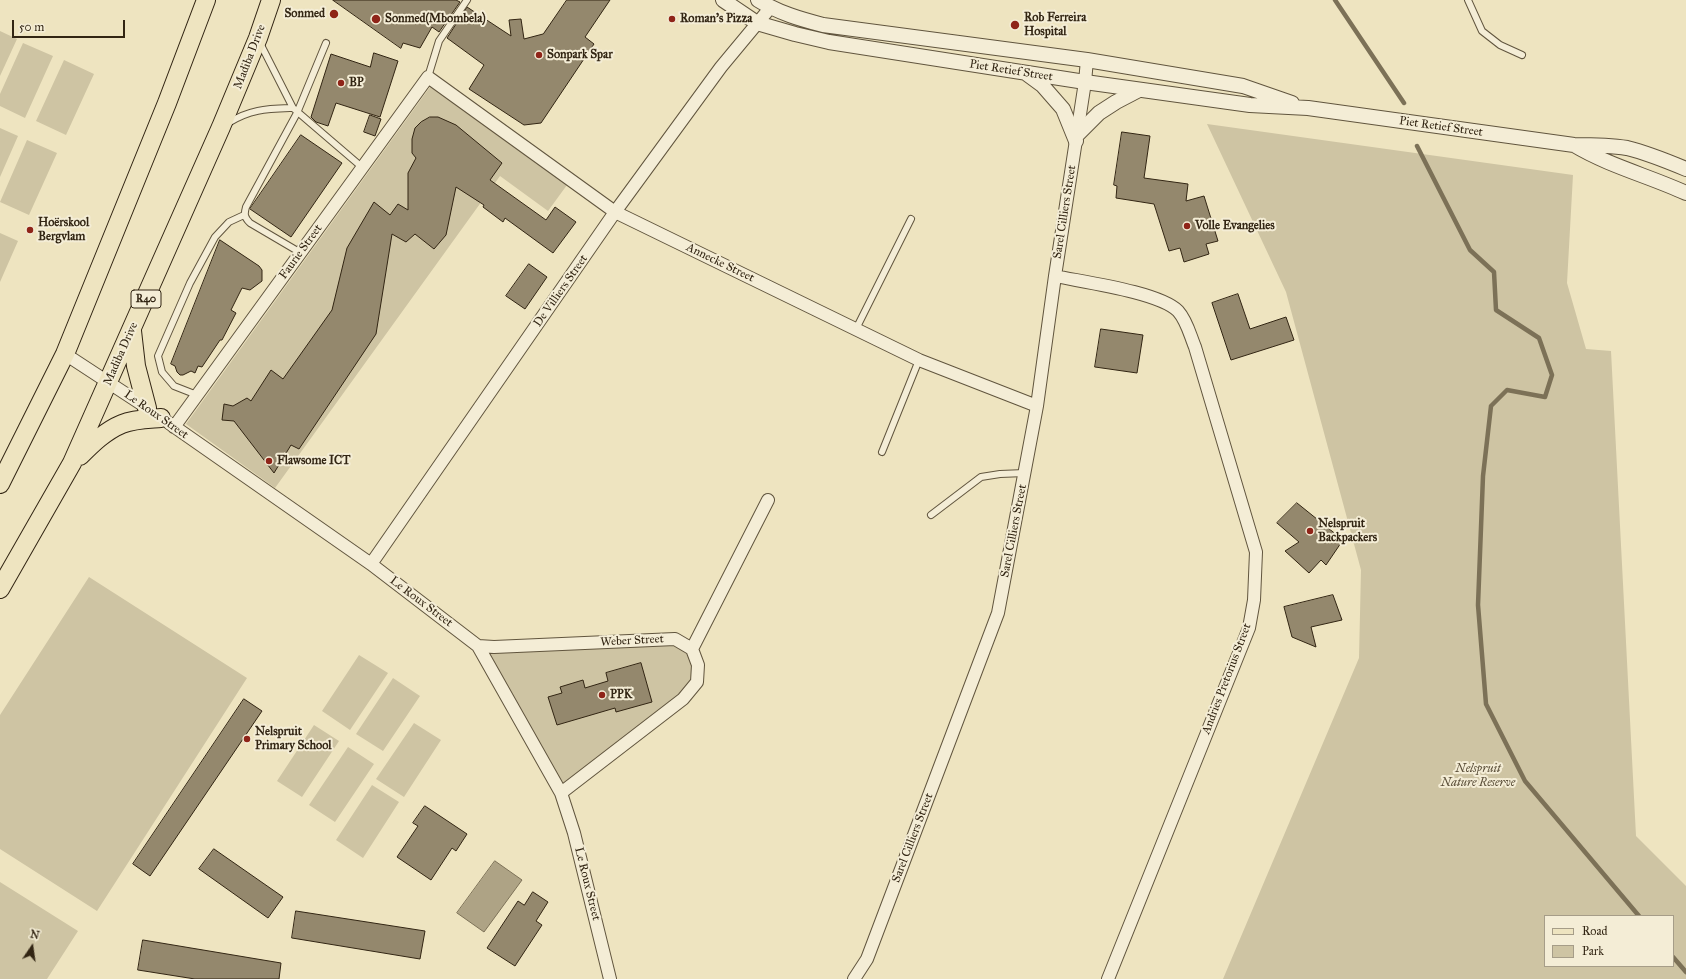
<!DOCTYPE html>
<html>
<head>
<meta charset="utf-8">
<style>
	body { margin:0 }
	#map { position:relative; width:1686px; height:979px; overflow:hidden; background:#eee4c0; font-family:"IM FELL Great Primer",serif }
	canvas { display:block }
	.legend { position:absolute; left:1544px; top:915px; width:130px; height:52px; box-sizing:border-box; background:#f4edd6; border:1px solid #a69d88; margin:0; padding:5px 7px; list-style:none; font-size:12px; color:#322513 }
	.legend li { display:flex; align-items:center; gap:8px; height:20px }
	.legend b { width:20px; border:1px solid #a69d88 }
	.north { position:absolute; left:12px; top:927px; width:40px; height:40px; -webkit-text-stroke:3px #f4edd6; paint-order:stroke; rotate:13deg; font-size:11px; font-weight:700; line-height:16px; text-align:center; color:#322513 }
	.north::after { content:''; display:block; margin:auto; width:14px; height:18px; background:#322513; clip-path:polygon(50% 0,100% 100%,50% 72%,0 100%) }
	.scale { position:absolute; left:12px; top:20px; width:113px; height:18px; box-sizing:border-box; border:2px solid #322513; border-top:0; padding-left:5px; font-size:12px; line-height:14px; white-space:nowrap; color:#322513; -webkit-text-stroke:3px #f4edd6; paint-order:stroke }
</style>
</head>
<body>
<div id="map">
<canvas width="1686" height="979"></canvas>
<ul class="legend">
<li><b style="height:5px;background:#eee4c0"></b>Road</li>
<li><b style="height:11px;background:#cec4a3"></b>Park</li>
</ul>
<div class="north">N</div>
<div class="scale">50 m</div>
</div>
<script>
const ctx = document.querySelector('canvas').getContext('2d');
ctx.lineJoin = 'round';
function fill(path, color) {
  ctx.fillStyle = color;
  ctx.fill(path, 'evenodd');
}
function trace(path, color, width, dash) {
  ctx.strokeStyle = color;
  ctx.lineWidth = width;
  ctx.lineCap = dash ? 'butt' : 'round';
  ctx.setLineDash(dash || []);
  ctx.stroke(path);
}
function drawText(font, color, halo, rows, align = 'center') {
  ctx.font = font + ' "IM FELL Great Primer",serif';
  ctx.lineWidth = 4;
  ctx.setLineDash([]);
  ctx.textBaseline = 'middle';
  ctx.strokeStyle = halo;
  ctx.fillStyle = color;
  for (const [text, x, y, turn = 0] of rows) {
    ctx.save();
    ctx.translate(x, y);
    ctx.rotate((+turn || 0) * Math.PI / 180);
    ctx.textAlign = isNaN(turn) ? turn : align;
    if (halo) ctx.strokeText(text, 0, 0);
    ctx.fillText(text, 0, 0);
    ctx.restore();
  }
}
fill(new Path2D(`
	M0,31L17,39L0,76Z
	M23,43L53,56L25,118L0,106V94Z
	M64,60L94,74L66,135L36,121Z
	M430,87L567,185L548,211L500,176L275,488L186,424Z
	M1207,124L1573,175L1567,283L1586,349L1611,351L1636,836L1686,886V979H1223L1359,658L1361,570L1286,292ZM1545,916H1673V966H1545Z
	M0,128L18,136L0,177Z
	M27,140L57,153L29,215L0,202Z
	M0,233L18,241L0,282Z
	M89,577L247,678L97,911L0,849V715Z
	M675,639L692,651L697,682L561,793L478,646Z
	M359,655L388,673L350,730L322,711Z
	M393,678L420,696L383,751L356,734Z
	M414,723L441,740L404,797L376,779Z
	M314,725L339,741L302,797L277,781Z
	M348,747L374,764L335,822L309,805Z
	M372,785L399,802L363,858L336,840Z
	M0,882L78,931L47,979H0Z`), '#cec4a3');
const water = new Path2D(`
	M495,861L522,880L484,932L457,913Z`);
fill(water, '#aea385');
trace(water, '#7c7157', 1);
trace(new Path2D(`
	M1335,0L1404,103
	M1417,146L1470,250L1494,272L1496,310L1539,338L1552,375L1545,397L1507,390L1491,406L1483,476L1478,605L1486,704L1525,781L1639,916
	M1673,957L1686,972`), '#7c7157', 4.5);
const building = new Path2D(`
	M333,0H456L460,2L439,32L432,27L420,48L403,43L401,48Z
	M567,0H610L585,37L594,44L541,123L524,125L469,89L484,65L447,38L467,7L511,36L509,20L521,19L524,39L543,34Z
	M374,53L398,61L380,117L336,103L328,126L316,122L311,117L331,54L370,67Z
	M370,115L381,119L375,136L364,132Z
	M430,117H438L456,125L502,163L490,180L546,220L555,207L576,222L553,253L505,218L503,222L483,207L484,205L456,187L446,235L434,249L415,234L406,242L392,234L376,334L299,449L291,445L274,473L234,421L222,420L224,404L233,406L247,398L251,401L271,370L283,379L332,310L347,248L374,202L390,215L398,204L408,210V173L416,158L412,153V139L415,128L421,122Z
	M1122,132L1150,136L1144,178L1188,184L1186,201L1204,196L1218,241L1206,244L1209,254L1184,262L1180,248L1169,251L1154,204L1116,198L1117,186L1114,185Z
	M301,135L342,163L291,237L250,209Z
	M220,240L259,266L262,270V281L250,290L242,288L231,310L236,313L222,340H220L202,367L198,366L195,373L191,371L183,375H180L177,372L175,366L171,364Z
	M529,264L547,277L525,309L506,296Z
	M1238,294L1250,329L1286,317L1294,340L1231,360L1212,303Z
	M1101,329L1143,335L1137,373L1095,367Z
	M1297,503L1343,540L1326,565L1321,560L1309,573L1285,551L1299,542L1277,523Z
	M1333,595L1342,620L1311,627L1316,647L1292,637L1284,607Z
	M641,663L652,702L616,712L615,708L557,725L548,697L562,693L560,687L583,680L585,688L608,681L606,673Z
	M244,699L262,711L150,876L133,864Z
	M425,806L467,834L456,851L452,848L431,880L397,857L418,826L413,823Z
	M214,849L283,897L268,918L199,869Z
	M533,892L548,902L536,921L542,925L515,966L487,948L518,901L524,905Z
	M296,911L425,931L420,959L292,938Z
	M143,940L281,963L279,979H195L138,970Z`);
fill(building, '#94886d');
trace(building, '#322513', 1);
const service = new Path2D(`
	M1468,0L1482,31L1500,45L1522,55
	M260,43L293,108L363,168
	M428,77L439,41L467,0
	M228,123C251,109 266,109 293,108
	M301,253L250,223C244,217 244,214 246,207L297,113L326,43
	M856,329L911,219
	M197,395L174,386L162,372L158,356L190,283L215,237L229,222L244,215
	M882,452L919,360
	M931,515L981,477L1000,474L1025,473`);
const minor = new Path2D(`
	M1055,276C1083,282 1159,292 1178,311C1187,321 1190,335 1195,347L1256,552L1254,600L1249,628L1108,979
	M65,354L149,409
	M169,423L371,564L478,646L561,793L574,833L610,979
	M174,427L428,77L615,212L919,360L1037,406
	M371,564L615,212L721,67L770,8
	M478,646L494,647L675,639L692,649L698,665L697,682L683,699L561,793
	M692,649L768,500
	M854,979L867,959L998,613L1037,406L1055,276L1085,82L1087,60`);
const tertiary = new Path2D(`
	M723,0L757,23L795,34L829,42L1085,82L1250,105L1308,108L1574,145C1592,145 1609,145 1627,148C1647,153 1667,161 1686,169
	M758,0C779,13 800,19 823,25L1087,60L1243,86L1292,103
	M1027,74L1042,85L1063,109L1076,141
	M1076,136L1099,113L1116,102L1139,90
	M1574,145C1609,166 1649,176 1686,193`);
const primary = new Path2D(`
	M132,331L136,366L147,408
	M80,456C92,444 105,431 122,424C134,419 149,419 161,418
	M0,484L65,354L167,103L206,0
	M0,589L72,463L221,127L258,38L271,0`);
trace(service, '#61553e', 8);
trace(minor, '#61553e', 14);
trace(tertiary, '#61553e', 16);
trace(primary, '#322513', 20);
trace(service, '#f4edd6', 6);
trace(minor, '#f4edd6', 12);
trace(tertiary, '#f4edd6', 14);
trace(primary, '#eee4c0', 18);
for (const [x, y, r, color] of [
	[334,14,5,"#8f2418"],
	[376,19,5,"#8f2418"],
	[672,19,4,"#8f2418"],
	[1015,25,5,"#8f2418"],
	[539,55,4,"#8f2418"],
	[341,83,4,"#8f2418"],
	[1187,226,4,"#8f2418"],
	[30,230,4,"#8f2418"],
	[269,461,4,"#8f2418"],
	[1310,531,4,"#8f2418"],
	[602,695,4,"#8f2418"],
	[247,739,4,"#8f2418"]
]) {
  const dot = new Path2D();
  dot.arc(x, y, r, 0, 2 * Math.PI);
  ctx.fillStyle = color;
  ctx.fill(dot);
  trace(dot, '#f4edd6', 1.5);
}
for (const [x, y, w] of [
	[146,299,30]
]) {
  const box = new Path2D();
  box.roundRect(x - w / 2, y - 9, w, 18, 3);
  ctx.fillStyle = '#f4edd6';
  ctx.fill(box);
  trace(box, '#322513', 1);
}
drawText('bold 11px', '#322513', null, [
	["R40",146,299]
]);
drawText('bold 12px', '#322513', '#f4edd6', [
	["Sonmed",325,14,"right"],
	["Rob Ferreira",1024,18],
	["Hospital",1024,32],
	["Sonmed(Mbombela)",385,19],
	["Roman's Pizza",680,19],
	["Sonpark Spar",547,55],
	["BP",349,83],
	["Hoërskool",38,223],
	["Bergvlam",38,237],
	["Volle Evangelies",1195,226],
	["Flawsome ICT",277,461],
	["Nelspruit",1318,524],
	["Backpackers",1318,538],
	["PPK",610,695],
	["Nelspruit",255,732],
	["Primary School",255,746]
], 'left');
drawText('12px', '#322513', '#f4edd6', [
	["Madiba Drive",250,57,-69],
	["Piet Retief Street",1011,71,9],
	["Piet Retief Street",1441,127,8],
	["Sarel Cilliers Street",1065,212,-81],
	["Faurie Street",301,252,-54],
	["Annecke Street",720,263,26],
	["De Villiers Street",561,291,-55],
	["Madiba Drive",121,354,-66],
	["Le Roux Street",156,415,35],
	["Sarel Cilliers Street",1014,531,-79],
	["Le Roux Street",421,602,37],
	["Weber Street",632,641,-3],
	["Andries Pretorius Street",1227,679,-69],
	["Sarel Cilliers Street",913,838,-69],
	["Le Roux Street",587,884,76]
]);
drawText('italic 12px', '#594d37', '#f4edd6', [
	["Nelspruit",1478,769],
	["Nature Reserve",1478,783]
]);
</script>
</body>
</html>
